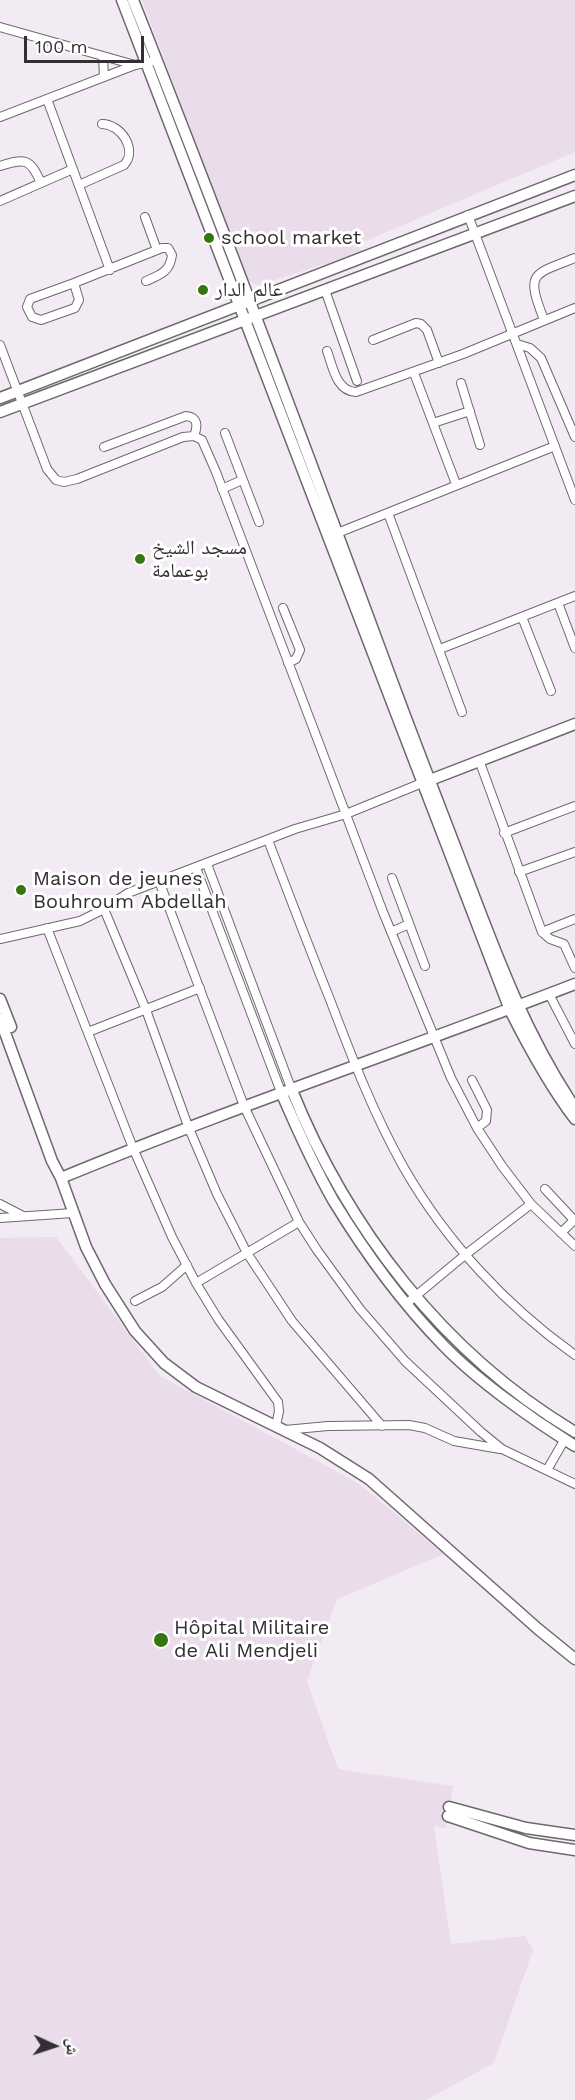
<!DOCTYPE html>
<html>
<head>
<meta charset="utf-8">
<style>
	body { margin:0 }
	#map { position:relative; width:575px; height:2100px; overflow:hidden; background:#f3ebf3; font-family:"Work Sans","Noto Naskh Arabic",sans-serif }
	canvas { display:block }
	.north { position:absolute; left:24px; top:2016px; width:60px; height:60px; -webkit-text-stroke:4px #fff; paint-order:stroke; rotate:93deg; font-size:16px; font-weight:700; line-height:24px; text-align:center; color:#322e32 }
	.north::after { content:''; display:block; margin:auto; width:21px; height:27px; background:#322e32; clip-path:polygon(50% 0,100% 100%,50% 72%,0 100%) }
	.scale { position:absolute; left:24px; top:36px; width:120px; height:27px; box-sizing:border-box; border:3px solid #322e32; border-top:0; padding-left:8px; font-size:18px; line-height:21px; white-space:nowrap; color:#322e32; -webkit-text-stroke:4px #fff; paint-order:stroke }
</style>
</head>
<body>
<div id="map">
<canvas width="575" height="2100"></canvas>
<div class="north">ش</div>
<div class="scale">100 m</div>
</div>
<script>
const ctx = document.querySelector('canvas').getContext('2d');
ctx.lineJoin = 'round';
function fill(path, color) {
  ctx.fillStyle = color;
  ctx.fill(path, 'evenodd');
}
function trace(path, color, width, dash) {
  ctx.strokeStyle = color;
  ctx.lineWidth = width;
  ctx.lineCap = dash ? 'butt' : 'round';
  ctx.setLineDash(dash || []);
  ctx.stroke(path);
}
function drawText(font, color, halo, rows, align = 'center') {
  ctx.font = font + ' "Work Sans","Noto Naskh Arabic",sans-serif';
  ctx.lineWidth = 6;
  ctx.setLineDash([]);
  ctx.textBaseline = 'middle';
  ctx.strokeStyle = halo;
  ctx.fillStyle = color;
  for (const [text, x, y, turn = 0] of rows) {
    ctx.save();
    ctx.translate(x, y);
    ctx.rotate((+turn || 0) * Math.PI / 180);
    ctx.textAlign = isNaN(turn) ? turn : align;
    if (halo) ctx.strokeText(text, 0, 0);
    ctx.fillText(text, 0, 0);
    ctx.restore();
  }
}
fill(new Path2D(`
	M142,0H575V152L358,244L362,252L259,285L252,282L247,279Z
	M56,1237L160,1376L358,1483L444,1554L337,1599L307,1681L338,1769L453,1786L446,1828L434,1826L451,1944L525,1936L533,1950L494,2063L426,2100H0V1238Z`), '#eadcea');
const street = new Path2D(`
	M0,27L135,65
	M103,56L104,77
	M47,99L110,270
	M0,117L135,65L150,62
	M0,166C25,158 30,158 41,183
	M79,185L124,165C138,150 121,124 102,124
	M0,201L73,169
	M468,215L575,500
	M145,217L157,250
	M74,283L162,248H168L172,255C170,272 160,275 146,281
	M74,283L79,300L75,308L41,320L32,317L27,307L30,299Z
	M325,290L357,381
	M544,320C526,273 531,275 575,258
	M373,340L416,323L421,324L427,330L439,363
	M517,344L530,348L541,358L575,437
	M0,345L47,469L56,480L64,482L77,479L183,437L194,436L202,440L216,472L383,912L451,1078L477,1128L502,1166L531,1204L575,1246
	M327,351C333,367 336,391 356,392L463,354L575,308
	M414,373L456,484
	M461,383L480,445
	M433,423L470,411
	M225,433L259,522
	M104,447L186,416C198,417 198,426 194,436
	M222,489L242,480
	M388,513L462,712
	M335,534L555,446
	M558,603L575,648
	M283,608L300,650L296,659L288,663
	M522,617L551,691
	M440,649L575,596
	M479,760L542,932L550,939L564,944L575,968
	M504,833L575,806
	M268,840C288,892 308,945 329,997C351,1055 373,1113 404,1168C446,1241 506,1306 575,1355
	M207,864L291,1088
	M196,868L281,1092
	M519,872L575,852
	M392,878L425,966
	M159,881L244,1106L299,1222L317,1250L360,1309L405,1361L481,1432L502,1449L575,1484
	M104,909L146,1010L188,1126L217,1194L247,1253L292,1321L382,1426
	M47,928L133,1148L172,1237L196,1283L218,1319L278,1402L279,1411L276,1426
	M391,932L409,924
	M542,932L575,919
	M0,939L80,921L104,909L128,893L295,829L346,814L422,783
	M549,994L575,1044
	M88,1032L200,988
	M472,1080L487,1110L486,1121L477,1128
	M545,1189L574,1220L561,1233
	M0,1204L23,1216
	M0,1218L73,1213
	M196,1283L299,1222
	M135,1301L162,1287L187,1265
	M406,1304L465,1255L531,1204
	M285,1430L328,1426L409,1425L425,1428L454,1441L500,1449
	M547,1470L565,1439`);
const secondary = new Path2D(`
	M122,0L510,1010C529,1048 549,1085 575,1119
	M133,0C220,220 303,440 385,662C411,733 439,804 466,875C497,957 526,1035 575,1108
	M0,398L575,175
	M0,412L575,196
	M425,782L575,724
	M0,999L11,1027
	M0,1019L52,1161L61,1178L86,1247L105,1284L135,1331L164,1363L196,1387L320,1448L369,1479L538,1629L575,1659
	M291,1088C347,1228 444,1354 575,1432
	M281,1092C297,1129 313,1165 333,1200C364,1251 402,1303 444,1346C478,1381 533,1420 575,1446
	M61,1178C231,1108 404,1050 575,984
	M449,1807L526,1828L575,1835
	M448,1816L529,1843L575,1850`);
trace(street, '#6e676f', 10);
trace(secondary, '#6e676f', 13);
trace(street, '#fff', 8);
trace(secondary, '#fff', 10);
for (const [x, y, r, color] of [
	[209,238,6,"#357612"],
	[203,290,6,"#357612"],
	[140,559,6,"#357612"],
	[21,890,6,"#357612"],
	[161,1640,8,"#357612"]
]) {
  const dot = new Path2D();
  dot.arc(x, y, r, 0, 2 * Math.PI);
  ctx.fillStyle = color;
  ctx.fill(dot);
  trace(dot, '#fff', 2);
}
drawText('20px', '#322e32', '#fff', [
	["school market",221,238],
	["عالم الدار",215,290],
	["مسجد الشيخ",152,548],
	["بوعمامة",152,571],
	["Maison de jeunes",33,879],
	["Bouhroum Abdellah",33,902],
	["Hôpital Militaire",174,1628],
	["de Ali Mendjeli",174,1651]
], 'left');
</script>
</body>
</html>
